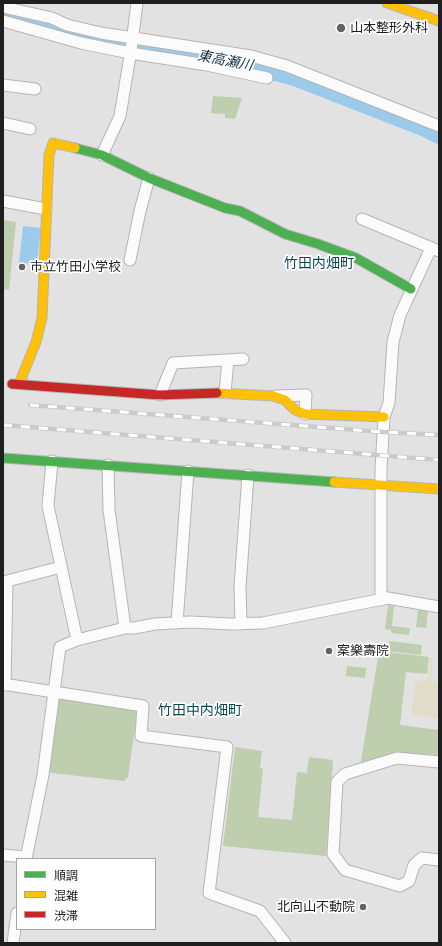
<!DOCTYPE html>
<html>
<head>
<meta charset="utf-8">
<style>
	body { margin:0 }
	#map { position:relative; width:442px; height:946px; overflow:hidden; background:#e2e2e3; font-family:"PT Serif","Noto Sans JP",serif }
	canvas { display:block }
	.frame { position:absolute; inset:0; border:4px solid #1f1f1f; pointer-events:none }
	.legend { position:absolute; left:16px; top:858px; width:140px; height:72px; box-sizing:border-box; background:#fff; border:1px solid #a5a5a5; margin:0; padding:5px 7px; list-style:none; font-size:12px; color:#1f1f1f }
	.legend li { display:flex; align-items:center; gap:8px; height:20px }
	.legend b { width:20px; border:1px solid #a5a5a5 }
</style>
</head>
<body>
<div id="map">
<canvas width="442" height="946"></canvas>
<div class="frame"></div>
<ul class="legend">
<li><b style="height:5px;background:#4caf50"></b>順調</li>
<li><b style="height:5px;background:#ffc107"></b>混雑</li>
<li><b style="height:5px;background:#c62828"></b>渋滞</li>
</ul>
</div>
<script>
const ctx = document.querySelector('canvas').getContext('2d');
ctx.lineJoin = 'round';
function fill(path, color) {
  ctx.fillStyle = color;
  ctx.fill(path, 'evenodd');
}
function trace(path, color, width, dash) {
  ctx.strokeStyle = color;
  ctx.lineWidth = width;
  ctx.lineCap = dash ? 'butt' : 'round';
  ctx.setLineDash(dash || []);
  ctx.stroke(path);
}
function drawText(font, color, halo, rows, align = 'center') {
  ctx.font = font + ' "PT Serif","Noto Sans JP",serif';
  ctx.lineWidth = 3.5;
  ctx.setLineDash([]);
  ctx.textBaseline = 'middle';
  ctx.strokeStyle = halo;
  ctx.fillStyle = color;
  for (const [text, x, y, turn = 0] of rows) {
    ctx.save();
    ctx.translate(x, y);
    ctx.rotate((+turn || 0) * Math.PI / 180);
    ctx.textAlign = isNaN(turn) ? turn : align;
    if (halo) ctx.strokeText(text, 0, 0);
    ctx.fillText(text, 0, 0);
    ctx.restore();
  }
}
fill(new Path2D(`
	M213,96L242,98L235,119L225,118V114L211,113Z
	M3,220L16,222L9,290L3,289Z
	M388,605L394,606L392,626L410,628L409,635L391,633V630L385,629Z
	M418,610L428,611L426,628L416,627Z
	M389,641L422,645L421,655L379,650L380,643L389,644Z
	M379,651L429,657L427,674L406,672L400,725L439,730V755L399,753L363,764L361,761Z
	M347,666L366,668L365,678L346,676Z
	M62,698L133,708L137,713L128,777L124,781L52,773L48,770L56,702Z
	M235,747L262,751L260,768L263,769L258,817L292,820L297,772L307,773L309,757L333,760L326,856L223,846Z`), '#beceae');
fill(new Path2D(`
	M430,657H433L431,681L439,682L438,718L411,715L415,680L427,681Z`), '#e2ddc9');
fill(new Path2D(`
	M23,226L41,228L37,264L19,263Z`), '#9bcaeb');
trace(new Path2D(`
	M3,15L33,20L93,37L171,52L233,61L295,77L423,127L439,135`), '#9bcaeb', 18);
const street = new Path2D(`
	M3,7L52,18L67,25L101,33L251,56L287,66L439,126
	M3,21L81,43L130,53L207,65L267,78
	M3,85L35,89
	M3,123L30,129
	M102,155L120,116L131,50L137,3
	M3,201L46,209
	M362,219L439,251
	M130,260L140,211L149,178
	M225,393L228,360
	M160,395L173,363L243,359
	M276,396L306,395L305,414
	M52,461L48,506L77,640
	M108,465L109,510L125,628
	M381,600V469L384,417L389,403L393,342L400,315L431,248
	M177,623L188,471
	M241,624L240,587L248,475
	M3,684L143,706L141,736L227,747L209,893L260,911L285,943
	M5,685L7,581L61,567
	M439,762L397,758L345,774L337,782L333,854L345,870L400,886L409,881L414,865L422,858L439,860
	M3,855L26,857
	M26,859L43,775L60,647L77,640L125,628H134L155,624L190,622L231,624L263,623L388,598L439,607
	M13,943L17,913`);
const fast = new Path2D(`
	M75,148L102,155L149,178L225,208L240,211L285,234L318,244L356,258L411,289
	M3,458L334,482`);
const slow = new Path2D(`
	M387,3L439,21
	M19,384L36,342L42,318L49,155L53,143L75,148
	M217,393L273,396L285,400L295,410L305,414L384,417
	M334,482L439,489`);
const jam = new Path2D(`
	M12,384L160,395L217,393`);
trace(street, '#b5b5b6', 13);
trace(fast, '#b5b5b6', 11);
trace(slow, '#b5b5b6', 11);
trace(jam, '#b5b5b6', 11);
trace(street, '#fbfbfb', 11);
trace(fast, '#4caf50', 9);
trace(slow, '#ffc107', 9);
trace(jam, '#c62828', 9);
const rail = new Path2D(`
	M30,405L383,432L439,435
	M3,425L439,460`);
trace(rail, '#cacbcb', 4.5);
trace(rail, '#fff', 3, [9]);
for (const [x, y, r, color] of [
	[341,28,5,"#636364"],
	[22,267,4,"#636364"],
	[329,651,4,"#636364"],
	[363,907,4,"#636364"]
]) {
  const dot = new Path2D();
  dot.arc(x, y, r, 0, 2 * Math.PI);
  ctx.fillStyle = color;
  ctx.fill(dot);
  trace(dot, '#fff', 1.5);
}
drawText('13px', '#1f1f1f', '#fff', [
	["山本整形外科",350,28],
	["市立竹田小学校",30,267],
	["案樂壽院",337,651],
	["北向山不動院",355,907,"right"]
], 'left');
drawText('italic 14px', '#133144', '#fff', [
	["東高瀬川",225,61,11]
]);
drawText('14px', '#094950', '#fff', [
	["竹田内畑町",319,264],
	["竹田中内畑町",200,711]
]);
</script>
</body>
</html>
